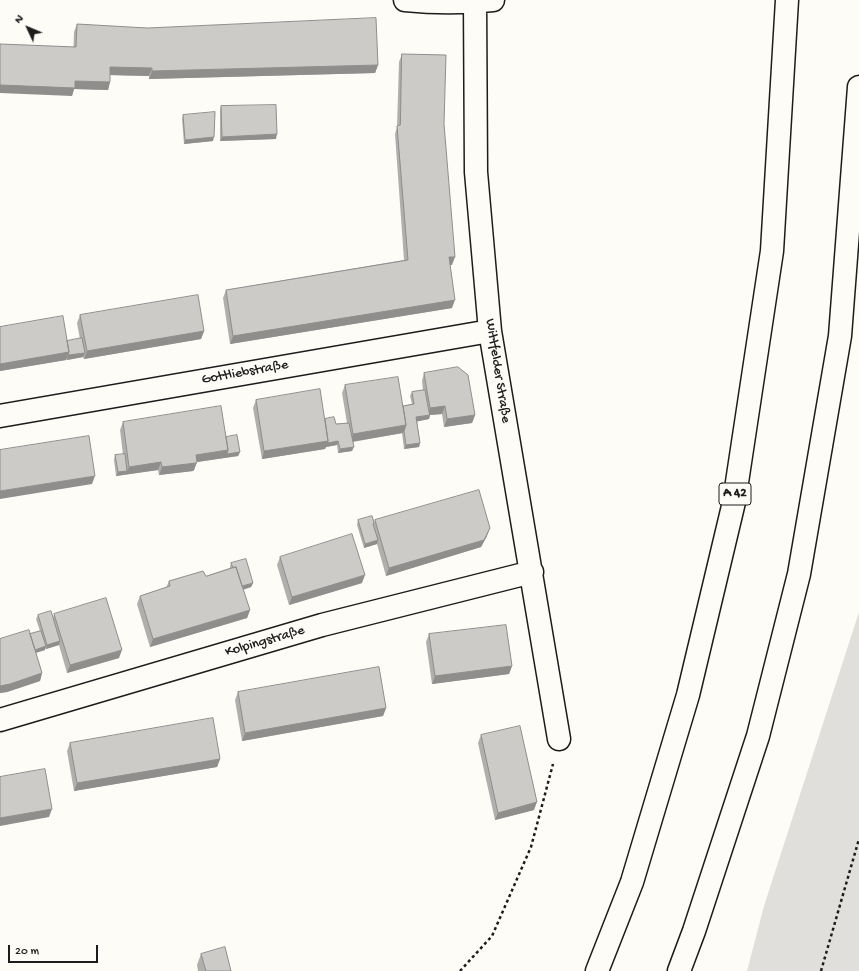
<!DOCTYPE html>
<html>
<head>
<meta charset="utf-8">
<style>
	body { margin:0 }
	#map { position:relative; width:859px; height:971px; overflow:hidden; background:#fdfcf7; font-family:"Gochi Hand",sans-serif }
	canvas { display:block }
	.north { position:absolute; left:8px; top:8px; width:40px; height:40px; -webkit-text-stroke:3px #fdfcf7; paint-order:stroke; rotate:314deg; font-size:11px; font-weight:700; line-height:16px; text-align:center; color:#1c1c1c }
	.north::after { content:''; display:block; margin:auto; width:14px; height:18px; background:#1c1c1c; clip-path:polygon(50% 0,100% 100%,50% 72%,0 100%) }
	.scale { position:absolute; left:8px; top:945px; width:90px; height:18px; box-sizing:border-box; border:2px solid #1c1c1c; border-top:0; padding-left:5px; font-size:12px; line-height:14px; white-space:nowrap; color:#1c1c1c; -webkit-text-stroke:3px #fdfcf7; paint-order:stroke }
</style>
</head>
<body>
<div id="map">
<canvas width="859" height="971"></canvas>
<div class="north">N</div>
<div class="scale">20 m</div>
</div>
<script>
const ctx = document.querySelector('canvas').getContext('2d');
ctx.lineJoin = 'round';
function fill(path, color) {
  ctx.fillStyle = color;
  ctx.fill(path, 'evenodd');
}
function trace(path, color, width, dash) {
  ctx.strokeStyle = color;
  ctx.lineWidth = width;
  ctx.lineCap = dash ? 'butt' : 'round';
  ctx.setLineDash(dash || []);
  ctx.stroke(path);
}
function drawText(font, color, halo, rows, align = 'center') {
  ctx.font = font + ' "Gochi Hand",sans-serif';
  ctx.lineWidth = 4;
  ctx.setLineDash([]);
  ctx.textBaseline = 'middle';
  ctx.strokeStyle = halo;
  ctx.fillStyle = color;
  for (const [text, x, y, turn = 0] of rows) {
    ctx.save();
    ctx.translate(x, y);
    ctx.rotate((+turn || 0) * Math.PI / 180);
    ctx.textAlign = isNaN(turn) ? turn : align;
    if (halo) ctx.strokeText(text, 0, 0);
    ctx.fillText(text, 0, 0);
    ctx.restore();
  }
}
fill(new Path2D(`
	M859,612V971H747L764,906Z`), '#e0dfdb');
const minor = new Path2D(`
	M405,0C434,3 464,3 493,0
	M475,0L476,172L490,331L559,739
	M0,416L490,331
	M0,720L322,625L532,572`);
const highway = new Path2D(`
	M597,971L632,882L688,695L734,502L772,251L787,0
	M679,971L694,931L758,736L799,574L840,336L859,87`);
trace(minor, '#1c1c1c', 25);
trace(highway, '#1c1c1c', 25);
trace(new Path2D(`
	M460,971L492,936L531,847L553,764
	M821,971L859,839`), '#1c1c1c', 2.5, [3, 3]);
trace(minor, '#fdfcf7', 22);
trace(highway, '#fdfcf7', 22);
fill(new Path2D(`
	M77,24L378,65L375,73L149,79V76L110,75V82L108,90L74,89L72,96L74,32Z
	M402,54L444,124L452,265H450L452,308L230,344L223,298L226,290L404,260L395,134L397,127L399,62Z
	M221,106L276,139L220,141V110Z
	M183,115L213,141L184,144L182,119Z
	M80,315L204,331L201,339L84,359L83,357L67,360V359L66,360L0,371V327L67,341L80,339L77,323Z
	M424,373L475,415L472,423L444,427L442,414L430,415L429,419L417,421L420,443L419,447L404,449L402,433L353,442L352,451L338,453L337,445L326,447L325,449L262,459L253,408L256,400L336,424L347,423L342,393L345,385L403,406L412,404L410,396L412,392L423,390L422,381Z
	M123,422L226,437L240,452L238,456L197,462L194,470L193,471L159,475L158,470L116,476L114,460L115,455H123L120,430Z
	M358,520L374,523L375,520L487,536L481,547L386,576L377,544L364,548L357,525Z
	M280,557L362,583L289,605L277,565Z
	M231,563L253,583L251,587L243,590L250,610L247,618L150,647L137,604L140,596L166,588L169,581L206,576L230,568V567Z
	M54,614L119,658L67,673L59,645L46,649L45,648V650L36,653L42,673L40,681L7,692L0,693V639L30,634L40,631L36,619L38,615L53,618Z
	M429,634L512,666L509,674L432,684L426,642Z
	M238,692L386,708L383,716L242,741L235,700Z
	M481,735L534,810L495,820L478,743Z
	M70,743L220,759L217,767L74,791L67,751Z
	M201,954L231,971H198L197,965Z`), '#afafac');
fill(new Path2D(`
	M378,65L375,73L149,79L152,71Z
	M110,67L152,68L149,76L107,75Z
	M75,81L110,82L108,90L74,89L72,96L0,93V85Z
	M277,134L276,139L220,141L222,137Z
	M214,137L213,141L184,144L185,140Z
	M449,257H455L452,265H446Z
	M455,300L452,308L230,344L233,336Z
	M204,331L201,339L84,359L87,351Z
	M69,352L66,360L0,371V364Z
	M85,353L83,357L67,360L68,355Z
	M445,406L442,414L430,415L429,419L415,422L416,417L427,416L430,408Z
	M475,415L472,423L444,427L447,419Z
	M406,425L403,433L350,442L353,434Z
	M328,441H338L337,445L326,447L325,449L262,459L264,451Z
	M420,443L419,447L404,449L406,445Z
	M354,447L352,451L338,453L340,449Z
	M228,450L240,452L238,456L197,462L194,470L193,471L159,475L162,467L196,455Z
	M161,462L158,470L116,476L118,472L127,471L129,467Z
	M95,476L92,484L0,499V491Z
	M490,528L487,536L481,547L386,576L389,568Z
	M378,540L377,544L364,548L365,544Z
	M365,575L362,583L289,605L292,597Z
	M253,583L251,587L238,591L240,587Z
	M250,610L247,618L150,647L153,639Z
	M60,641L59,645L46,649L47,645Z
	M46,646L45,650L31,654L32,650Z
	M122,650L119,658L67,673L70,665Z
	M512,666L509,674L432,684L435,676Z
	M42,673L40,681L7,692L0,693V686Z
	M386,708L383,716L242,741L245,733Z
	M220,759L217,767L74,791L77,783Z
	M537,802L534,810L495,820L498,813Z
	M52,809L49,817L0,826V818Z`), '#8f8e8c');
const building = new Path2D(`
	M376,18L378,65L152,71V68L110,67V82L75,81V88L0,85V44L76,47L77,24L147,28Z
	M402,54L446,55L444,124L455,257H449L455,300L233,336L226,290L408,260L397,126L400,125Z
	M276,105L277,134L222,137L221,106Z
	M215,112L214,137L185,140L183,115Z
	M198,295L204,331L87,351L80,315Z
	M63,316L69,352L0,364V327Z
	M82,338L85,353L68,355L69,352L67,341Z
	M458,367L468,375L475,415L447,419L445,406L430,408L424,373Z
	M398,377L406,425L353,434L345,385Z
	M320,389L328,441L264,451L256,400Z
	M425,390L429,412L430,415L416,417L420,443L406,445L404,431L406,425L403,406L414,404L412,392Z
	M221,406L228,450L196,455L197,462L196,463L162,467L161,462L129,467L123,422Z
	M334,417L336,424L349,423L354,447L340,449L338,441L328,443V441L325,419Z
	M237,435L240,452L227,454L228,450L226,437Z
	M89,436L95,476L0,491V450Z
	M125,454L127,471L118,472L115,455Z
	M479,490L490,528L484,540L389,568L375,520Z
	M372,516L374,522L373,524L378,540L365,544L358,520Z
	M352,534L365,575L292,597L280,557Z
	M246,559L253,583L242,586L236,567L233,568L231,563Z
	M236,567L250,610L153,639L140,596L170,586L169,581L203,571L206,576Z
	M106,598L122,650L70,665L54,614Z
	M51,611L60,641L47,645L38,615Z
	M506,625L512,666L435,676L429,634Z
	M29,630L42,673L10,684L0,686V639Z
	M41,631L46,646L35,650L30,634Z
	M379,667L386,708L245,733L238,692Z
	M213,718L220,759L77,783L70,743Z
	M520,726L537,802L498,813L481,735Z
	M45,769L52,809L0,818V777Z
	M225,947L231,971H206L201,954Z`);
fill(building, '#cccbc8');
trace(building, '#8f8e8c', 1);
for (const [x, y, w] of [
	[735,494,32]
]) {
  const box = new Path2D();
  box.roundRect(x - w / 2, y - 11, w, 22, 3);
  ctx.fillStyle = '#fdfcf7';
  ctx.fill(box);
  trace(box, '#1c1c1c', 1);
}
drawText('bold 13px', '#1c1c1c', null, [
	["A 42",735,494]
]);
drawText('14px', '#1c1c1c', '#fdfcf7', [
	["Wittfelder Straße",497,371,81],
	["Gottliebstraße",245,373,-10],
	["Kolpingstraße",265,642,-16]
]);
</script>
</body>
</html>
